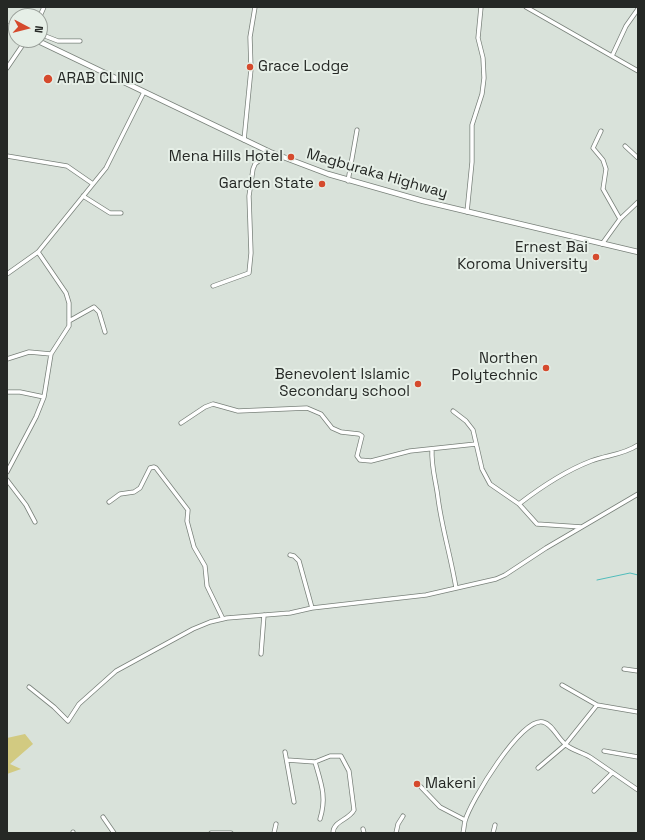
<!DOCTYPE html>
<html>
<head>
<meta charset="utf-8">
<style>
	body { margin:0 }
	#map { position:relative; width:645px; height:840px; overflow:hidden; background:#d9e2da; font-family:"Space Grotesk",sans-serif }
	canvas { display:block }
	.frame { position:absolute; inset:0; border:8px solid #252825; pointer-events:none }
	.north { position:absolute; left:8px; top:8px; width:40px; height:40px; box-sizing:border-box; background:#e6efe7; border:1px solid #999f99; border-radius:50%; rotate:97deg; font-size:11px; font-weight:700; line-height:16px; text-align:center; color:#252825 }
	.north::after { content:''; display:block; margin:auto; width:14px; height:18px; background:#d54a2d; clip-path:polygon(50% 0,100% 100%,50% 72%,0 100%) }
</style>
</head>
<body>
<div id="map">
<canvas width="645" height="840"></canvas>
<div class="frame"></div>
<div class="north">N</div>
</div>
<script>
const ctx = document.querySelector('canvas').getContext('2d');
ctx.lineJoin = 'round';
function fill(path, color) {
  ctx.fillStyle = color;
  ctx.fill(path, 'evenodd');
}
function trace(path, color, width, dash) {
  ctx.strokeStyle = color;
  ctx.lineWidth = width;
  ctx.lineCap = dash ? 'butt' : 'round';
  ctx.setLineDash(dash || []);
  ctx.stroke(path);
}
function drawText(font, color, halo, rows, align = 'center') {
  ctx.font = font + ' "Space Grotesk",sans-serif';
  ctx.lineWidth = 4;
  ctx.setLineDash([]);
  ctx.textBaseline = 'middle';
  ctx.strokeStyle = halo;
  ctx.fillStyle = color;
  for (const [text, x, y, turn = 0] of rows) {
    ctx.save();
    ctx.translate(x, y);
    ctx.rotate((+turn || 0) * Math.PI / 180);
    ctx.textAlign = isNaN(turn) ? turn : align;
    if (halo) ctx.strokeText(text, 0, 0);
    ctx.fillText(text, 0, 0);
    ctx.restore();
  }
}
fill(new Path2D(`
	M25,734L33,744L10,764L21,769L7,774V738Z`), '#d2ca81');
trace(new Path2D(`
	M597,580L630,573L638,575`), '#50bcbb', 1);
const minor = new Path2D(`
	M526,7L638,71
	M40,16L44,7
	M40,34L58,41H80
	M612,56L626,26L638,9
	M7,68L26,40
	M601,131L593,148L603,160L606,169L603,189L620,219
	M244,140L251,69L250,37L255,7
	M625,146L638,158
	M7,156L67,166L93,184
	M348,181L357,130
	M83,196L110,213H121
	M467,212L472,162V125L482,94L484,78L483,58L478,38L481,7
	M602,244L620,219L638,202
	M7,274L38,252L106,168L144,92
	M213,286L249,273L251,253L249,196L253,169L255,164L270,152
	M69,321L94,307L99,312L105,332
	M7,359L29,352L51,354
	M7,392H20L44,397
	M453,411L466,421L473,430L482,469L490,484L519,504L537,524L582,527
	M181,423L205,407L213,404L238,411L307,408L321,414L332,428L341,432L359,434L362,436L357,456L360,460L371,461L410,451L476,444
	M432,449C431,467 436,481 438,498C442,529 451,557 456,588
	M7,472L36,417L44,397L51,354L69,326V303L66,293L38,252
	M7,480L26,505L35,522
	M109,502L120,494L134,492L140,488L150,468L154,467L156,468L188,510L187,521L194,547L205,566L207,586L223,619
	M519,504C541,487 565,471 591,461C607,455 623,455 638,445
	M290,555L294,556L299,561L312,608
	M261,654L264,615
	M624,669L638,671
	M562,685L597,705L638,712
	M29,687L54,707L68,721L79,704L116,671L193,629L210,622L227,618L290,613L312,608L426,595L496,579L505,575L546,548L638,494
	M604,751L638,757
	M285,752L294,802
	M287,760L315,762
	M538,768L565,745L597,705
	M420,786L440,807L465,820
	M594,791L612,773
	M103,817L114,833
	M320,819C327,797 321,783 315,762L330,756H341L349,771L354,810C349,820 333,821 333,833
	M363,829L364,833
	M73,833V832
	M211,833H231
	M274,833L276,824
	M396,833L398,824L403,816
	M463,833C464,829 464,825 465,821C470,802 522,716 543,722C552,724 557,737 564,743C570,750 582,752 590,757C606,768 622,779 638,790
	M493,833L495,825`);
const major = new Path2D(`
	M7,26L16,30
	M36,40L270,152L328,174L423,201L638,252`);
trace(minor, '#79817a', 5);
trace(major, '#79817a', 6);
trace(minor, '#fff', 3.5);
trace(major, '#fff', 4.5);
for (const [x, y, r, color] of [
	[250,67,4,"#d54a2d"],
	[48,79,5,"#d54a2d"],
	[291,157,4,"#d54a2d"],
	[322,184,4,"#d54a2d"],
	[596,257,4,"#d54a2d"],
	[546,368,4,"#d54a2d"],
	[418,384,4,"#d54a2d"],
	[417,784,4,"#d54a2d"]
]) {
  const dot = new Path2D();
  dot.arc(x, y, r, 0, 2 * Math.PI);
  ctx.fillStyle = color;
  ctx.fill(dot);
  trace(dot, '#e6efe7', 1.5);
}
drawText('15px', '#252825', '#e6efe7', [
	["Grace Lodge",258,67,"left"],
	["ARAB CLINIC",57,79,"left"],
	["Mena Hills Hotel",283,157],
	["Garden State",314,184],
	["Ernest Bai",588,248],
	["Koroma University",588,265],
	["Northen",538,359],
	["Polytechnic",538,376],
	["Benevolent Islamic",410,375],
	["Secondary school",410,392],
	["Makeni",425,784,"left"]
], 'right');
drawText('15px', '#252825', '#e6efe7', [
	["Magburaka Highway",377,174,16]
]);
</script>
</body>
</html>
